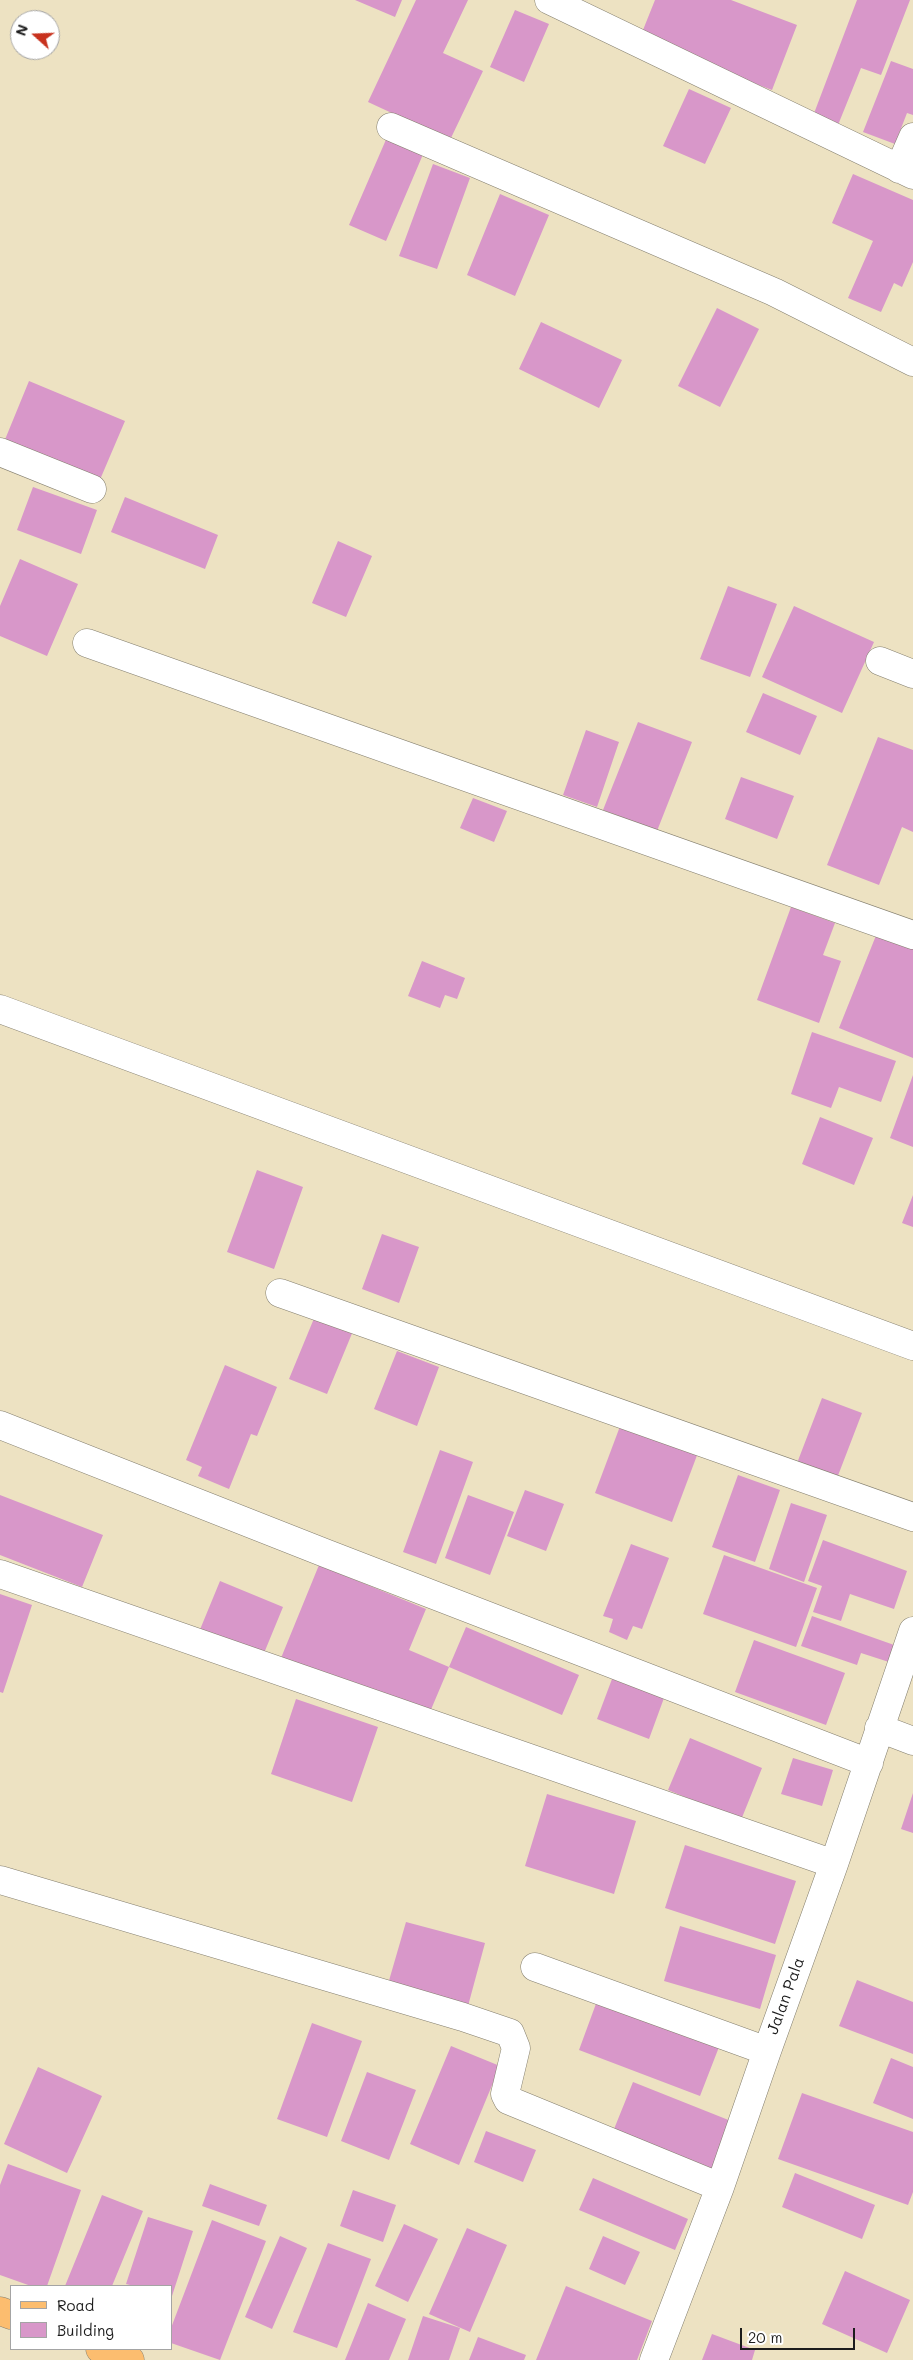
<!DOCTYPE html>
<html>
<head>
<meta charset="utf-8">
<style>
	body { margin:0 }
	#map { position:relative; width:913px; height:2360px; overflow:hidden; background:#ede2c2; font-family:Mali,sans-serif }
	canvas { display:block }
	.legend { position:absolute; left:10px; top:2285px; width:162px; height:65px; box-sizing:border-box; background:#fff; border:1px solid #a4a4a4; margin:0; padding:6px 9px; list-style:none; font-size:15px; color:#1c1c1c }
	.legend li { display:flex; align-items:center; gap:10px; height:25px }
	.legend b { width:25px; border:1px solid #a4a4a4 }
	.north { position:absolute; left:10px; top:10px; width:50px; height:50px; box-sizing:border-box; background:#fff; border:1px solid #a4a4a4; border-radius:50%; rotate:290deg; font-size:14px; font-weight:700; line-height:20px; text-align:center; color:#1c1c1c }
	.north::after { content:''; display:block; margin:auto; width:18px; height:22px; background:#c8321e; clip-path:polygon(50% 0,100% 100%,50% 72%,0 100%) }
	.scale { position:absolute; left:740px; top:2328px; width:115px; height:22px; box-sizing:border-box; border:2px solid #1c1c1c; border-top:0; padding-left:6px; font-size:15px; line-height:18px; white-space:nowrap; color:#1c1c1c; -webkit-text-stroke:4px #fff; paint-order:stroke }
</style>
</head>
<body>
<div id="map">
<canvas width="913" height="2360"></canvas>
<ul class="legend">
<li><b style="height:6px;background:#fcbd6f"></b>Road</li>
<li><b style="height:14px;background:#d897c9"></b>Building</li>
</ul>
<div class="north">N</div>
<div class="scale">20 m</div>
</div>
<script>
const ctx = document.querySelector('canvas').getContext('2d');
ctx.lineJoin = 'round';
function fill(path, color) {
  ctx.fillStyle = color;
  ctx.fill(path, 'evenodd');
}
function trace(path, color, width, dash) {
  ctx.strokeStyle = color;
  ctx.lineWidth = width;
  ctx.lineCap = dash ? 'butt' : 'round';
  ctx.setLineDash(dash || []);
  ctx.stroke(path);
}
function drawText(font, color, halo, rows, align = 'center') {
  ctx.font = font + ' Mali,sans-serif';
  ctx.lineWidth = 4;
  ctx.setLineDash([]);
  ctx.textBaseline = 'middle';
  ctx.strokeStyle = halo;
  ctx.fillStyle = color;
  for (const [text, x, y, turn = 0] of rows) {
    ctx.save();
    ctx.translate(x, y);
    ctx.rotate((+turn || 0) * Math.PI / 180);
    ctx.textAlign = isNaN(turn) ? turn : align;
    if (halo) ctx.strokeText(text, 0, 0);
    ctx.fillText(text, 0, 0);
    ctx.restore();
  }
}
fill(new Path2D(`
	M355,0H402L395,17Z
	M416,0H468L443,53L483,71L450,140L368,102Z
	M655,0H731L797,25L772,90L639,40Z
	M857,0H910L881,75L861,68L838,125L813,116Z
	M515,10L549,24L524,82L490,67Z
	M891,61L913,69V115L907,113L895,144L863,132Z
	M689,89L731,108L705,164L663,146Z
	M388,135L424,152L386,241L349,225Z
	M433,164L470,178L437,269L399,256Z
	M853,174L913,200V262L902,287L894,283L881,312L848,298L873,241L832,223Z
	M500,194L549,215L515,296L467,275Z
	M717,308L759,329L720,407L678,386Z
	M541,322L622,360L599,408L519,369Z
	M29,381L125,421L99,482L4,442Z
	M33,487L97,510L81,554L17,530Z
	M125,497L218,535L205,569L111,532Z
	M338,541L372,556L346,617L312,603Z
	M20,559L78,584L47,656L0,636V606Z
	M728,586L777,604L750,677L700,659Z
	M794,606L874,642L842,713L762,677Z
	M763,693L817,716L800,755L746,732Z
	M638,722L692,742L657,831L603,810Z
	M586,730L619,742L597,807L563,795Z
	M878,737L913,750V832L902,827L879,885L827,865Z
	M741,777L794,796L777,839L725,819Z
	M473,798L507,811L494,842L460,828Z
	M791,907L835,923L823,955L841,961L819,1023L757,1000Z
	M877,933L913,948V1058L839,1028Z
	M422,961L465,978L457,999L445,995L440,1008L408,996Z
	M812,1032L896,1061L881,1102L839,1087L831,1108L791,1094Z
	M913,1075V1147L890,1138Z
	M820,1117L873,1138L854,1185L802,1164Z
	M257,1170L303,1187L274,1269L227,1252Z
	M913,1195V1227L902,1223Z
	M382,1234L419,1247L399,1303L362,1289Z
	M315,1316L353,1331L327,1394L289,1379Z
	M397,1351L439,1367L417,1426L374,1409Z
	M225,1365L277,1387L257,1436L251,1434L229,1489L198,1476L202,1467L186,1460Z
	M822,1398L862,1413L834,1486L794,1471Z
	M622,1421L699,1450L672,1522L595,1493Z
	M440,1450L473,1462L436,1564L403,1552Z
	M738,1475L780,1490L755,1562L712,1547Z
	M525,1490L564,1504L546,1551L507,1536Z
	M0,1495L103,1535L82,1587L0,1555Z
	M468,1495L514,1512L490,1575L445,1558Z
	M791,1503L827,1515L804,1582L769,1569Z
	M823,1540L907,1571L894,1609L850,1594L841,1621L813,1612L822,1586L808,1581Z
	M631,1544L669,1558L642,1629L633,1626L627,1640L609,1632L613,1619L603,1616Z
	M724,1555L817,1588L796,1647L703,1614Z
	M319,1565L426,1609L409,1650L449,1667L427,1719L281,1658Z
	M220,1581L283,1607L262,1658L199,1632Z
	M0,1594L32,1605L3,1693L0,1692Z
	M812,1616L897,1646L892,1663L861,1653L857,1665L801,1646Z
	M466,1627L579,1675L562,1715L449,1667Z
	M754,1640L845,1673L826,1725L735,1692Z
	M612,1679L664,1698L649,1739L597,1719Z
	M296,1699L378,1727L352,1802L271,1774Z
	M690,1738L762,1768L741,1820L668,1790Z
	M793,1758L833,1770L822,1806L781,1794Z
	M913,1793V1833L901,1829Z
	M547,1794L636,1821L614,1894L525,1866Z
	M685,1845L796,1881L775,1944L665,1908Z
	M406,1922L485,1943L468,2006L388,1984Z
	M680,1926L776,1955L760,2009L664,1981Z
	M857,1980L913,2002V2054L839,2026Z
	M597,2001L719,2047L700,2096L579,2050Z
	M312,2023L362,2041L327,2137L277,2119Z
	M451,2046L500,2066L459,2165L410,2144Z
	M891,2058L913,2067V2119L873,2103Z
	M38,2067L102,2096L67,2173L4,2144Z
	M367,2072L416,2090L389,2160L341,2141Z
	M633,2082L731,2121L709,2178L610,2139Z
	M802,2093L913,2132V2192L908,2205L778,2159Z
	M486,2131L536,2150L523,2182L474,2162Z
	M8,2164L81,2190L47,2286H31L0,2275V2185Z
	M795,2173L875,2205L862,2239L782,2207Z
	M593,2178L688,2219L675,2250L579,2210Z
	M210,2184L267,2205L259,2226L202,2206Z
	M353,2190L396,2205L383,2242L340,2226Z
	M102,2195L143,2211L112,2286H65Z
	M148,2217L193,2231L172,2296L171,2286H134L126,2284Z
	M212,2220L266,2241L220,2360L171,2343V2328Z
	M404,2224L438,2239L408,2302L375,2286Z
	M467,2228L507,2245L470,2332L429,2314Z
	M280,2236L307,2248L272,2329L245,2317Z
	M603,2236L640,2252L625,2285L589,2269Z
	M328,2243L371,2259L337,2348L293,2332Z
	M845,2271L910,2300L887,2353L822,2324Z
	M566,2286L652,2321L637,2360H536Z
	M368,2303L406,2319L389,2360H345Z
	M423,2316L460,2328L449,2360H408Z
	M712,2334L755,2350L752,2360H702Z
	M478,2337L526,2355L524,2360H469Z`), '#d897c9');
const minor = new Path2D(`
	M549,0L913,175
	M391,127L774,292L913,362
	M899,169L913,137
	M0,452L92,489
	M87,643L913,935
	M880,661L913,674
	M0,1009L913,1346
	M280,1293L913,1517
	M0,1425L325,1553L869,1763
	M0,1574L834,1864
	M879,1728L913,1741
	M0,1880L463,2017L510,2033L516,2048L505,2094L508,2100L720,2187
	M535,1967L767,2051
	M654,2360L720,2187L767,2051L834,1864L913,1631`);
const major = new Path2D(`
	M0,2311L11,2315
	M100,2349L130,2360`);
trace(minor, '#847f6f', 29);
trace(major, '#847f6f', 29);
trace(minor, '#fff', 28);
trace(major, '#fcbd6f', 28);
drawText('16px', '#1c1c1c', '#fff', [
	["Jalan Pala",786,1996,-70]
]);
</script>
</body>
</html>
